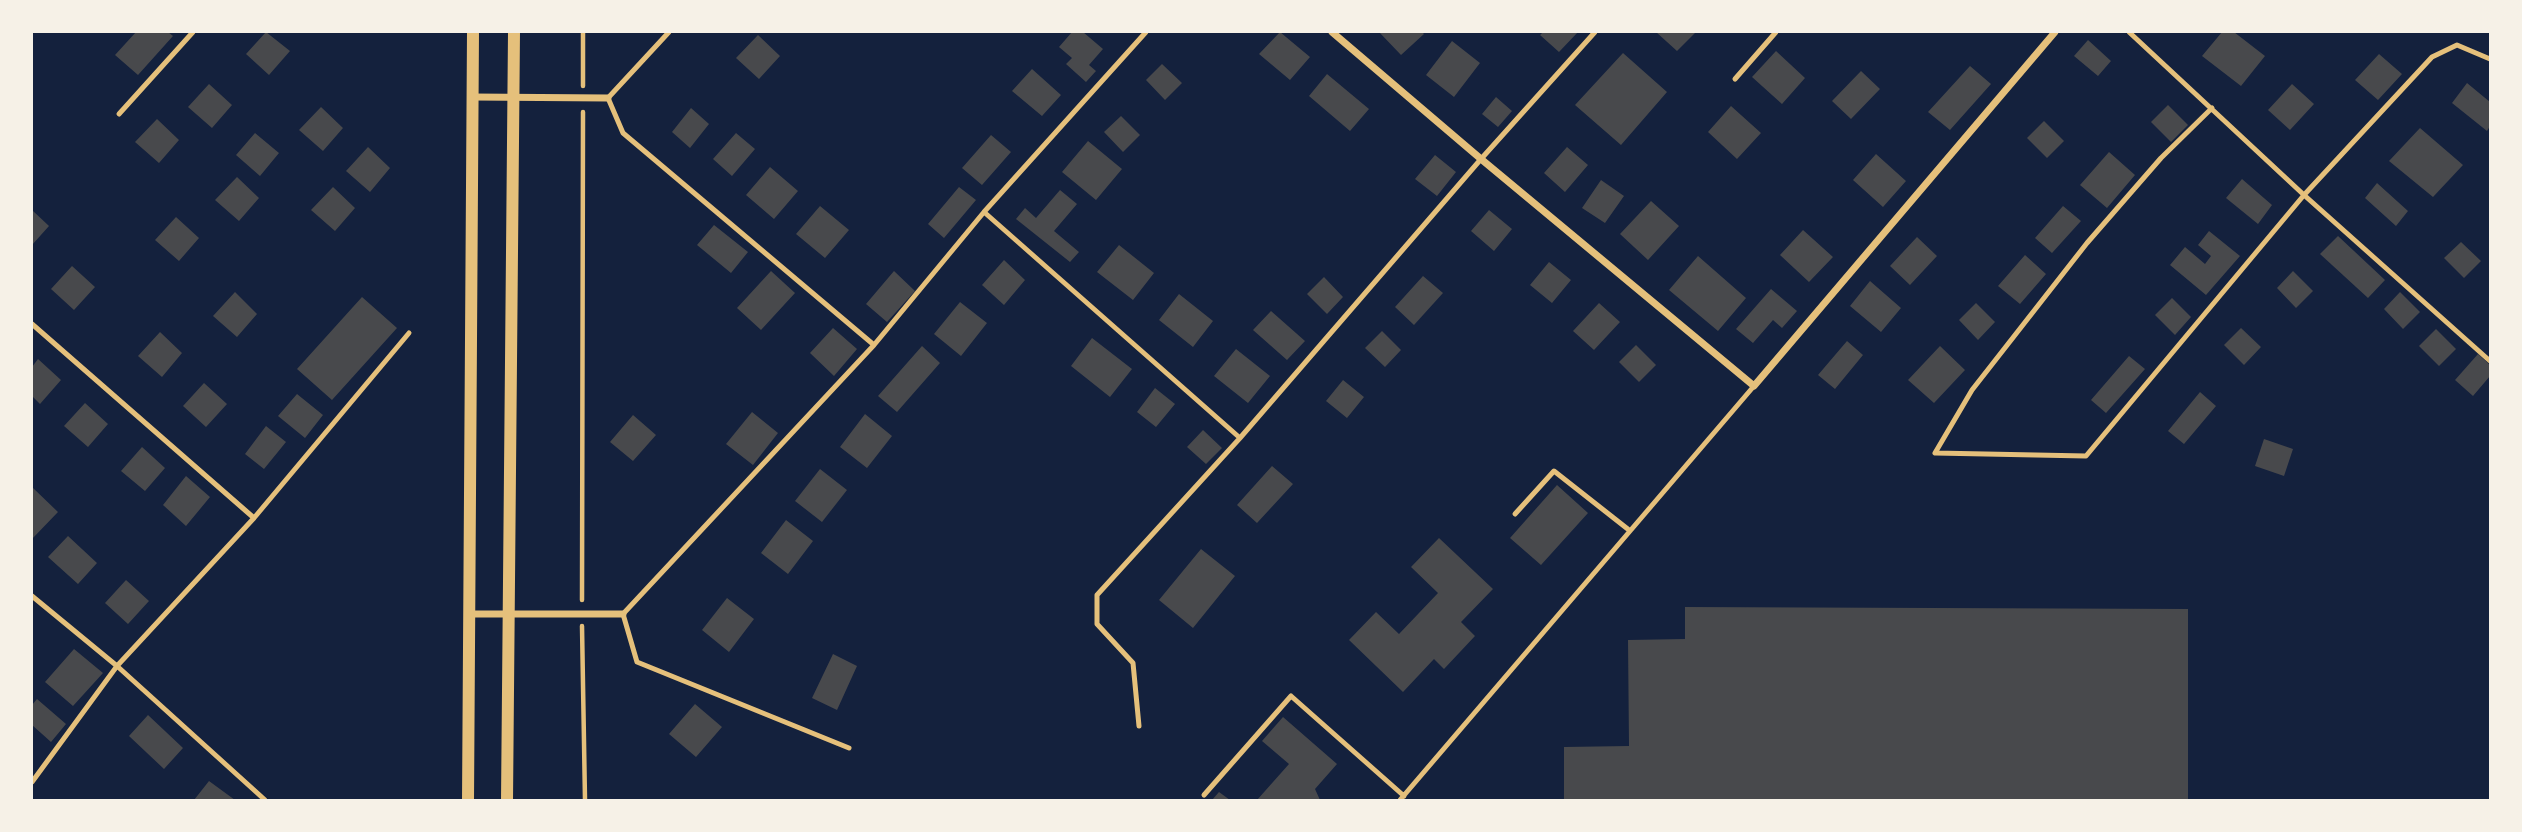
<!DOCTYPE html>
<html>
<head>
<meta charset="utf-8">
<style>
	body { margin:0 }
	#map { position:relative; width:2522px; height:832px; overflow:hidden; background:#14213d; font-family:Barlow,sans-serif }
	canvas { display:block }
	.frame { position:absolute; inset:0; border:33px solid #f6f1e7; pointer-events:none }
</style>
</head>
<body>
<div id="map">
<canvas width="2522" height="832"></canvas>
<div class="frame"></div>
</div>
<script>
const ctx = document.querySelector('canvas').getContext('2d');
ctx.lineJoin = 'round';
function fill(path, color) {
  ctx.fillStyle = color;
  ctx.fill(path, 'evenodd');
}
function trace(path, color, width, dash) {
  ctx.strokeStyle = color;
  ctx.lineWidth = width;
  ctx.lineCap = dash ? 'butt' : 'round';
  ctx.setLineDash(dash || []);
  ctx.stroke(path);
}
fill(new Path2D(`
	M136,32H168L173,36L138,75L115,55Z
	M266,32L290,51L269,75L246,54Z
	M1072,32H1083L1103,49L1089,65L1096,71L1086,82L1066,64L1072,58L1059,47Z
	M1280,32L1310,57L1290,80L1259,54Z
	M1379,32H1422L1424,34L1401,55Z
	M1543,32H1578L1559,52L1540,35Z
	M1656,32H1696L1677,51Z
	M2222,32H2234L2265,56L2241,86L2202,56Z
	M758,35L780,56L759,79L736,58Z
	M2088,40L2111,61L2098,76L2074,56Z
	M1452,41L1480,63L1454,97L1426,75Z
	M1776,51L1805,78L1782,104L1752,77Z
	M1623,53L1667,92L1621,145L1575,105Z
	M2379,54L2402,74L2378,100L2355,80Z
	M1162,64L1182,83L1165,100L1146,80Z
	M1970,66L1991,84L1950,130L1928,112Z
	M1032,69L1061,95L1042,116L1012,91Z
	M1861,71L1880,89L1851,119L1832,101Z
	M1327,74L1369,109L1350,131L1309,96Z
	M2467,83L2490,102V126L2487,131L2452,103Z
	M209,84L232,105L212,128L188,107Z
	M2292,84L2314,104L2290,130L2268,110Z
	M1496,97L1512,111L1498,127L1482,114Z
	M2168,105L2188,125L2171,142L2151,122Z
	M1731,106L1761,133L1737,159L1708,132Z
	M321,107L343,128L323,151L299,130Z
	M691,108L709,124L690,148L672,132Z
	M1121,116L1140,135L1123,152L1104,132Z
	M157,119L179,140L159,163L135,142Z
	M2044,121L2064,141L2047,158L2027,138Z
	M2420,128L2463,165L2433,197L2389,161Z
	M255,133L279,153L260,176L236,155Z
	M736,133L755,149L732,176L713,159Z
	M991,135L1011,152L982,185L962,168Z
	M1088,141L1122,169L1096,200L1062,172Z
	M368,147L390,168L370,192L346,171Z
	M1567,147L1588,165L1565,192L1544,173Z
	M2109,152L2135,175L2107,208L2080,185Z
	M1876,154L1906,181L1883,207L1853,180Z
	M1435,155L1456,172L1437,196L1415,179Z
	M770,167L798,191L774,219L746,195Z
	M237,177L259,198L239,221L215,200Z
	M2242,179L2272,205L2258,224L2226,198Z
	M1601,180L1624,196L1605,223L1582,208Z
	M2377,183L2408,211L2396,226L2365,198Z
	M333,187L355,208L335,231L311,210Z
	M959,187L976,200L944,238L928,224Z
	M1060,190L1077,204L1054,231L1079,252L1070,262L1016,219L1025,208L1036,218Z
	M1651,201L1679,226L1648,260L1620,234Z
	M820,206L849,230L825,258L796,234Z
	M2063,206L2081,221L2052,253L2035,238Z
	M32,210L49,226L32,245Z
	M1489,210L1512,229L1494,251L1471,231Z
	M176,217L199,238L179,261L155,240Z
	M714,225L748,252L731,273L697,245Z
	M1803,230L1833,257L1809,282L1780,255Z
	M2209,231L2240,256L2206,295L2170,265L2185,247L2205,264L2211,256L2198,245Z
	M2338,236L2385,280L2368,298L2320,254Z
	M1917,237L1937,256L1910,285L1890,266Z
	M2461,242L2481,261L2464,278L2444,258Z
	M1119,245L1154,273L1133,300L1097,272Z
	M2025,255L2046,274L2020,304L1998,286Z
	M1698,256L1746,298L1718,331L1669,290Z
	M1004,260L1025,280L1004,305L982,285Z
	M1549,262L1571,280L1552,303L1530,285Z
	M72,266L95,287L74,310L51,289Z
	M771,271L795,293L761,330L737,308Z
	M894,271L915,291L887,322L866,304Z
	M2293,271L2313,291L2296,308L2277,288Z
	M1423,276L1443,293L1414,325L1395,307Z
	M1324,277L1343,297L1327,314L1307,294Z
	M1870,281L1901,308L1881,332L1850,306Z
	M1771,289L1797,311L1782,328L1773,320L1753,343L1736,329Z
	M235,292L257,314L237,337L213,316Z
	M2400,292L2420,312L2403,329L2384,309Z
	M1179,294L1213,321L1193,347L1159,320Z
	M362,297L397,328L332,400L297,369Z
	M2172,298L2191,317L2175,335L2155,315Z
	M960,302L987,323L961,356L934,334Z
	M1599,303L1620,322L1594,350L1573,331Z
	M1976,303L1995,322L1978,340L1959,320Z
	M1271,311L1305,341L1287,360L1253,330Z
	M833,328L857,349L834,376L810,353Z
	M2241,328L2261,347L2244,365L2224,345Z
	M2436,329L2456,349L2439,366L2419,346Z
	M1382,331L1401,350L1385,367L1365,348Z
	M160,332L182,353L162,377L138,356Z
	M1092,338L1132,369L1110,397L1071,366Z
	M1847,341L1863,355L1835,389L1818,375Z
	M1636,345L1656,365L1639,382L1619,362Z
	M922,346L940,363L897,412L878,396Z
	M1940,346L1965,370L1934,403L1908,380Z
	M1236,349L1270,376L1248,403L1214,376Z
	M2478,354L2490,365V376L2473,396L2455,380Z
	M2129,356L2145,369L2106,413L2091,400Z
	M38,359L61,380L40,404L32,396V367Z
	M1343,380L1364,397L1347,418L1326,401Z
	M204,383L227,404L206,427L183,406Z
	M1155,388L1175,404L1156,427L1137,412Z
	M2200,392L2216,406L2184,444L2168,431Z
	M297,394L323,415L305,438L278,416Z
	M85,403L108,424L88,447L64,426Z
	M752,412L778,433L753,465L726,444Z
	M865,414L892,436L867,468L840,447Z
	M633,415L656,435L633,461L610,442Z
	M266,426L286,442L264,469L245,454Z
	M1203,430L1222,448L1206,464L1187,447Z
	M2264,439L2293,449L2284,476L2255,466Z
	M142,447L165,468L145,491L121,471Z
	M1272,466L1293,484L1257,523L1237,505Z
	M820,469L847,490L822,522L795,501Z
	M186,476L210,497L186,526L163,505Z
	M1557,485L1588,513L1541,565L1510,538Z
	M32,487L58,512L32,539Z
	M786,520L813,541L788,574L761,553Z
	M68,536L97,563L78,584L48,557Z
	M1439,538L1493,589L1461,622L1475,636L1444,669L1434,659L1403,692L1349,640L1376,612L1399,634L1438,593L1411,567Z
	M1201,549L1235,576L1193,628L1159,600Z
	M126,580L149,601L128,624L105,603Z
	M727,598L754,619L729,652L702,630Z
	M1685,607L2188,609V800H1564V747L1629,746L1628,640L1685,639Z
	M74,649L103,673L73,706L45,682Z
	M833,654L857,666L837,710L812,698Z
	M37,699L66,724L51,742L32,725V705Z
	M695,704L722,727L696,757L669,734Z
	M148,715L183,748L164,769L129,736Z
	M1283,717L1337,764L1315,789L1320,800H1257L1289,764L1262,741Z
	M209,781L235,800H194Z
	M1219,792L1230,800H1212Z`), '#48494c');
trace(new Path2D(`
	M583,86V32
	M582,600L583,112
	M582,626L585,800`), '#e5c07b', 4.5);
trace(new Path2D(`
	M669,32L608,98L623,133L874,345
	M2129,32L2304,195L2490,361
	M1735,79L1776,32
	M2212,108L2161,158L2087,243L1972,390L1935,453L2086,456L2304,195L2432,57L2457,45L2490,59
	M119,114L193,32
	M984,212L1240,438
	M32,324L254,518
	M1515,514L1554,471L1629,530
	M32,596L117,666L265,800
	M1139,726L1133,663L1097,624V595L1240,438L1481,159L1595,32
	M849,748L637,662L623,614L874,345L984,212L1146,32
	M32,782L117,666L254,518L409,333
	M1204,795L1291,696L1404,796
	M1400,800L1754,386`), '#e5c07b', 5);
trace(new Path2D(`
	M1332,32L1481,159L1754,386L2055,32
	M472,97L608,98
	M469,614H623`), '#e5c07b', 7);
trace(new Path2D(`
	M468,800L473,32
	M507,800L514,32`), '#e5c07b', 12);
</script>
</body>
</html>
